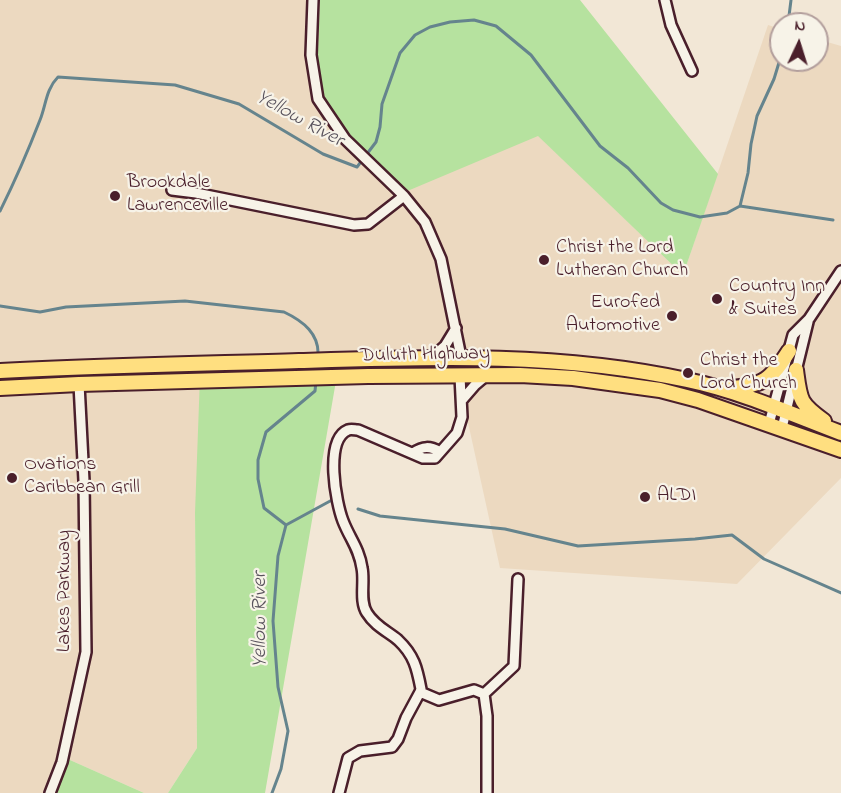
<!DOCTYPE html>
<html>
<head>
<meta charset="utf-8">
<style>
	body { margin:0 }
	#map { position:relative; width:841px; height:793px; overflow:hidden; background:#f2e7d6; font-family:"Indie Flower",sans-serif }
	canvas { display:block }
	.north { position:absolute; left:769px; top:12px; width:60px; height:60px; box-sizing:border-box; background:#f7f3e8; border:2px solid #b29e9c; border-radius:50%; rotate:4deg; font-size:16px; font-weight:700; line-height:24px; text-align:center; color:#4a1f2b }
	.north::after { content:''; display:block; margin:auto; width:21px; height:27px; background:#4a1f2b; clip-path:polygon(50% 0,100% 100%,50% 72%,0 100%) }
</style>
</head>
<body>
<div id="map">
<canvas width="841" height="793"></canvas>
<div class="north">N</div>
</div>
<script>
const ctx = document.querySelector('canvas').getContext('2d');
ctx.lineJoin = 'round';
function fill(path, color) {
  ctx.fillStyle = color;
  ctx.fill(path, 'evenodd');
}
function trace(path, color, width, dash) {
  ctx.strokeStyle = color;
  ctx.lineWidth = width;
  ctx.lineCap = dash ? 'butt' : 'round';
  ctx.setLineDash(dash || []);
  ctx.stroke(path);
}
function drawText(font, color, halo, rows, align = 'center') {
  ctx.font = font + ' "Indie Flower",sans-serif';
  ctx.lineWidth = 4.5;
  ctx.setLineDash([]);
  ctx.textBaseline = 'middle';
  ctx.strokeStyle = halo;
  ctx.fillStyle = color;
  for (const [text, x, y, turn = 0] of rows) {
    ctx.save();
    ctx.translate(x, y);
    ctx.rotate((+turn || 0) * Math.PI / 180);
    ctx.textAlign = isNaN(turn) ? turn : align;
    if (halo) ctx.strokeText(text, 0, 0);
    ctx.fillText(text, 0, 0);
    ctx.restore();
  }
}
fill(new Path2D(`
	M0,0H320L316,99L404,191L538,135L683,275L768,25L781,29V60H817V39L841,46V478L737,584L500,568L456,368L337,375L195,513L197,748L168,793H144L61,756L52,793H0Z`), '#ecd9c0');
fill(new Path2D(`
	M320,0H580L718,174L683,275L538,136L405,192L316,99Z
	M337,375L265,793H168L197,748L195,513L200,376Z
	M61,756L144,793H52Z`), '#b6e29f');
trace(new Path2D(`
	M788,24L791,0
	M740,206L833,220
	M0,211C15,181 28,151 40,120C46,105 46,89 58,77L175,85L239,104L323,154L357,167L376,142L380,127L382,104L400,53L415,35L430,27L450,22L474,20L496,26L531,55L600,146L628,168L661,203L673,210L700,217L727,213L740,206L748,173L751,144L757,116L774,79L781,56
	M0,306L40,312L66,307L185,301L284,312C303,321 320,334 318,357
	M358,509L380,516L505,529L578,546L695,539L732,535L764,559L841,593
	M286,525L264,508L258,479V460L266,432L315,391L316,381
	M286,525L332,500L334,501
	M272,793L281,769L288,731L278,687L273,621L278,556L286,525`), '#65848d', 3);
const minor = new Path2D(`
	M313,0L311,55L318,99L345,139L404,196L425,222L441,259L461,357
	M665,0L671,25L692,71
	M172,190L196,193L354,225L368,224L404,196
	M431,358L445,346L456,328
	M462,400L475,385L488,374
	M769,424L793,335L809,319L841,271
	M782,428L808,322
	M413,453C423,446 430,446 440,452
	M420,692L421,689C417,668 414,655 398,640C387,631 375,626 367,613C359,601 365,582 362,568C359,548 350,539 343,521C336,503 324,440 348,430C351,429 355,430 358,430L423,458H435L457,433L462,417L460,376
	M484,694L514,666L518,579
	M50,793L62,762L86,652L84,481L79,384
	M339,793L348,758L360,751L392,747L398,739L406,718L420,692L439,700L474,690L484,694L487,716V793`);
const primary = new Path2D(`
	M796,370C800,400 799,403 824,421
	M0,371C100,366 199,364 299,361C429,357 559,352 687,380C740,391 791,414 841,433
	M0,388L79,384L368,376L520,375L573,378L660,390L698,400L841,450
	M729,388C764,386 771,379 789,351`);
trace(minor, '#4a1f2b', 14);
trace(primary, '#4a1f2b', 18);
trace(minor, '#f7f3e8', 9);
trace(primary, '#ffdf80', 14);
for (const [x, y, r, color] of [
	[115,196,6,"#4a1f2b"],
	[544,260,6,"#4a1f2b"],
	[717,299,6,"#4a1f2b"],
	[672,316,6,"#4a1f2b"],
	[688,373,6,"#4a1f2b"],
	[12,478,6,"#4a1f2b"],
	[645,497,6,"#4a1f2b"]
]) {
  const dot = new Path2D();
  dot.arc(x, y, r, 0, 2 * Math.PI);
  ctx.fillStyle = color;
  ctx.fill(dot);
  trace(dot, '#f7f3e8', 2);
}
drawText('20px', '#4a1f2b', '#f7f3e8', [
	["Brookdale",127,184],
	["Lawrenceville",127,207],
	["Christ the Lord",556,249],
	["Lutheran Church",556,272],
	["Country Inn",729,288],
	["& Suites",729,311],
	["Eurofed",660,304,"right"],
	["Automotive",660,327,"right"],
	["Christ the",700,362],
	["Lord Church",700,385],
	["Ovations",24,466],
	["Caribbean Grill",24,489],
	["ALDI",657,497]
], 'left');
drawText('20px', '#4a1f2b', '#f7f3e8', [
	["Duluth Highway",425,356,-1],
	["Lakes Parkway",66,591,-90]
]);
drawText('italic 21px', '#58525c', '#f7f3e8', [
	["Yellow River",299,120,29],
	["Yellow River",262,620,-90]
]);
</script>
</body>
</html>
